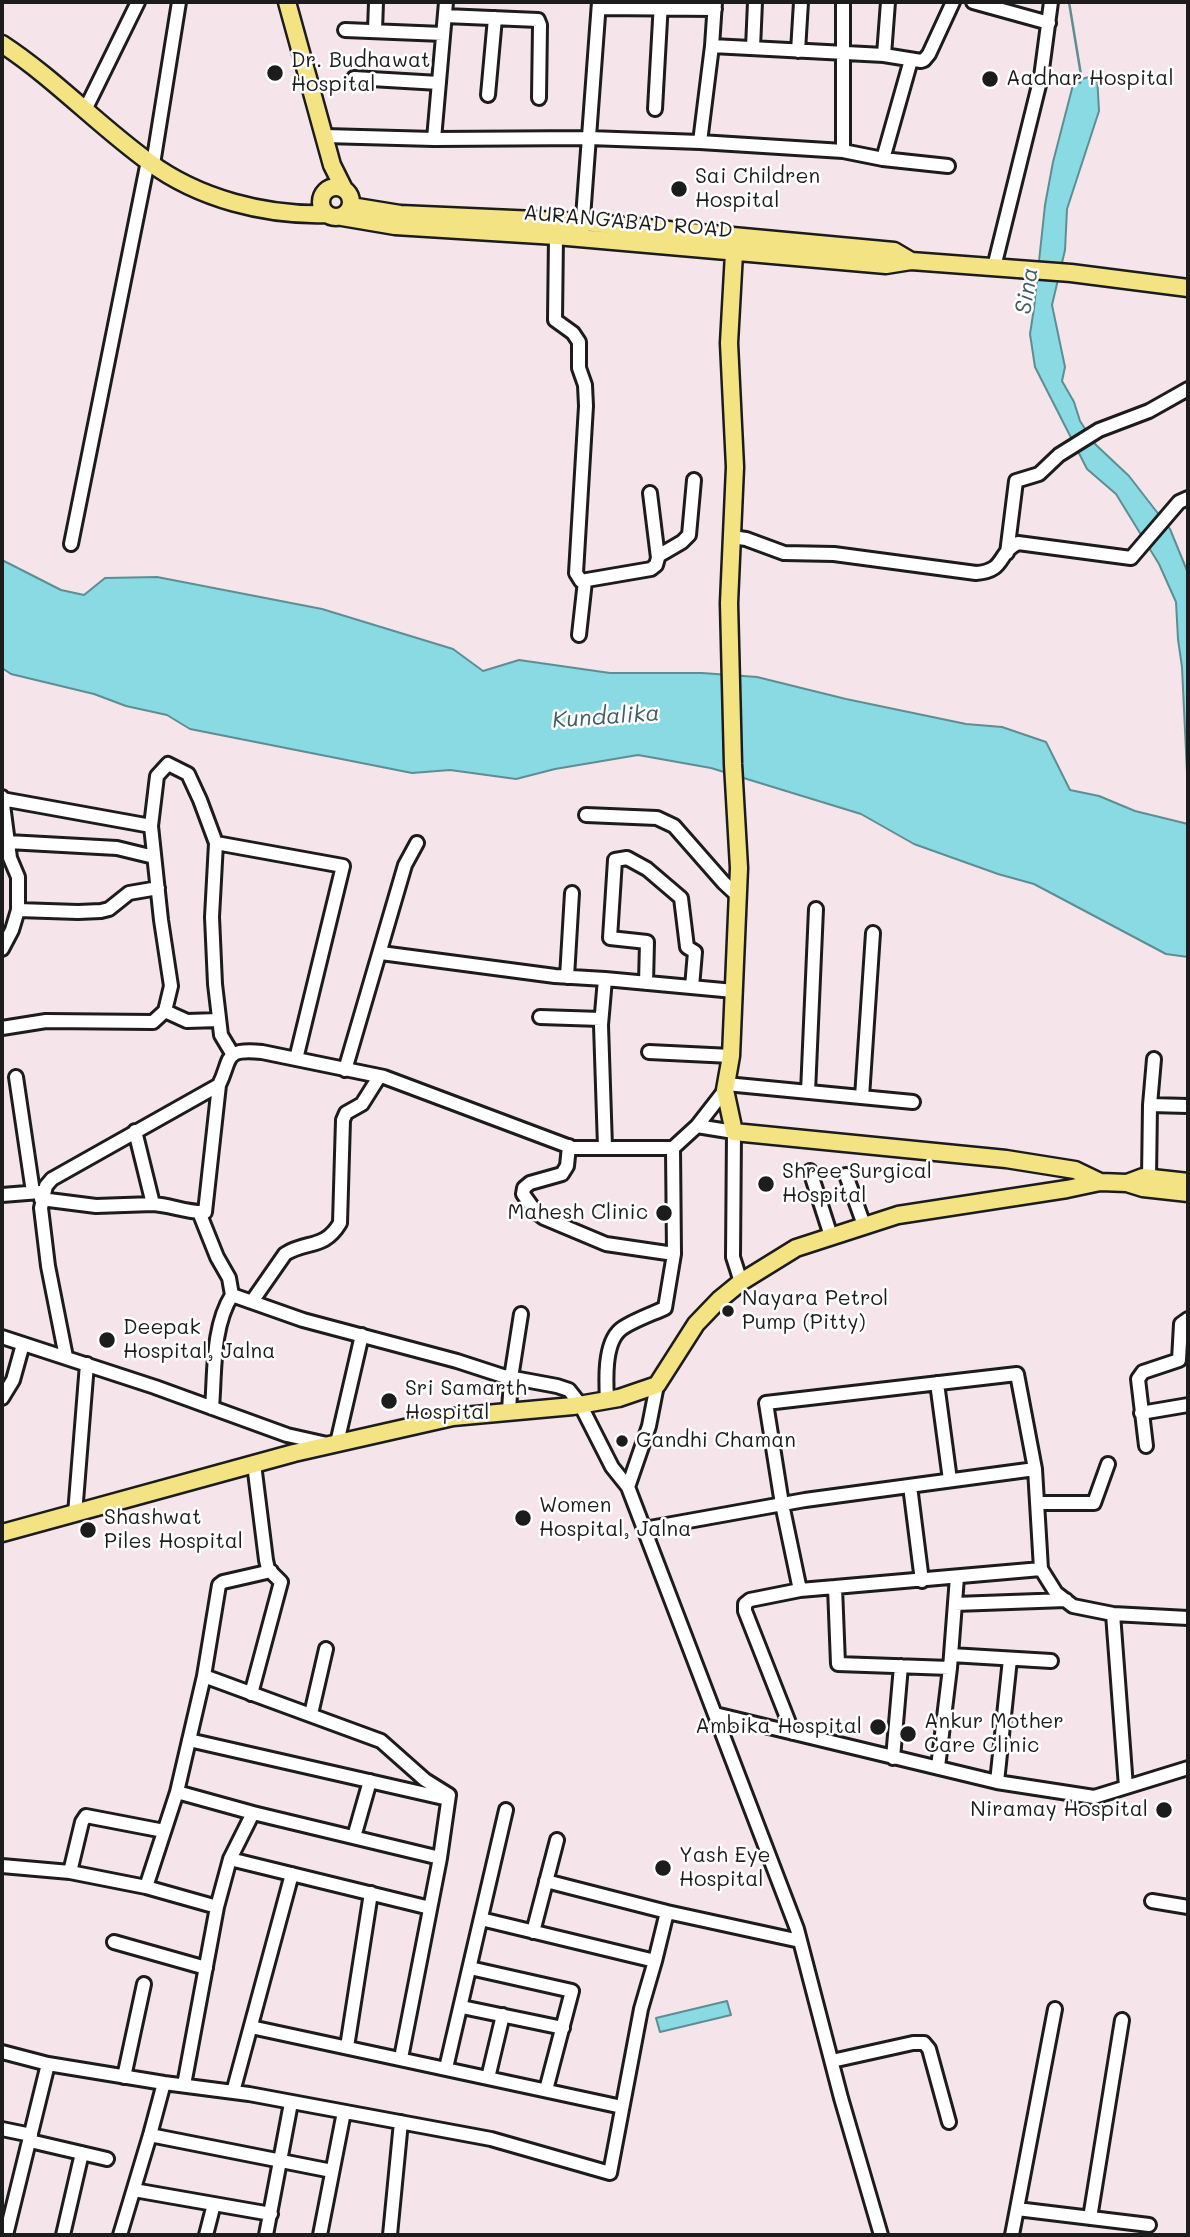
<!DOCTYPE html>
<html>
<head>
<meta charset="utf-8">
<style>
	body { margin:0 }
	#map { position:relative; width:1190px; height:2237px; overflow:hidden; background:#f5e4e9; font-family:Mali,sans-serif }
	canvas { display:block }
	.frame { position:absolute; inset:0; border:4px solid #1c1c1c; pointer-events:none }
</style>
</head>
<body>
<div id="map">
<canvas width="1190" height="2237"></canvas>
<div class="frame"></div>
</div>
<script>
const ctx = document.querySelector('canvas').getContext('2d');
ctx.lineJoin = 'round';
function fill(path, color) {
  ctx.fillStyle = color;
  ctx.fill(path, 'evenodd');
}
function trace(path, color, width, dash) {
  ctx.strokeStyle = color;
  ctx.lineWidth = width;
  ctx.lineCap = dash ? 'butt' : 'round';
  ctx.setLineDash(dash || []);
  ctx.stroke(path);
}
function drawText(font, color, halo, rows, align = 'center') {
  ctx.font = font + ' Mali,sans-serif';
  ctx.lineWidth = 5;
  ctx.setLineDash([]);
  ctx.textBaseline = 'middle';
  ctx.strokeStyle = halo;
  ctx.fillStyle = color;
  for (const [text, x, y, turn = 0] of rows) {
    ctx.save();
    ctx.translate(x, y);
    ctx.rotate((+turn || 0) * Math.PI / 180);
    ctx.textAlign = isNaN(turn) ? turn : align;
    if (halo) ctx.strokeText(text, 0, 0);
    ctx.fillText(text, 0, 0);
    ctx.restore();
  }
}
const water = new Path2D(`
	M1097,75L1099,111L1067,209L1065,250L1052,305L1065,367L1062,381L1074,402L1080,421L1095,444L1129,476L1170,529L1188,573V794L1182,667L1178,639L1176,602L1159,564L1116,494L1087,469L1035,367L1030,334L1034,308L1045,205L1053,162L1074,81Z
	M2,560L61,590L84,595L105,578L157,577L322,609L453,649L483,671L519,660L610,673H702L757,677L846,699L966,724L1002,727L1046,742L1070,790L1099,796L1135,811L1188,824V957L1166,954L1034,884L998,874L914,844L861,814L711,768L638,755L555,769L516,779L450,770L412,773L190,729L167,715L126,706L94,694L11,674L2,668Z
	M727,2001L731,2015L660,2032L656,2018Z`);
fill(water, '#89dae2');
trace(water, '#5d8e93', 2);
trace(new Path2D(`
	M1069,2L1081,75L1080,83`), '#5d8e93', 2.5);
const minor = new Path2D(`
	M446,2L434,139L589,138L700,142L843,151L883,159L948,166
	M715,2L712,46L884,55L921,61L924,60L929,54L953,2
	M843,2V151
	M973,2L1049,23
	M599,8L715,9
	M445,16L538,20L540,25L539,98
	M345,30L443,34
	M375,31L376,2
	M753,48L755,2
	M798,51L801,2
	M884,55L888,2
	M354,78L439,83
	M488,95L495,18
	M655,109L661,2
	M85,110L138,2
	M325,136L434,139
	M700,142L712,46
	M883,159L911,60
	M153,164L179,2
	M582,231L599,2
	M556,236L555,320L573,333L579,342V368L585,385L586,406L576,573L581,581L651,569L656,565L658,558L650,493
	M994,267L1041,77L1051,2
	M732,537L746,539L784,553L834,554L976,573C1006,571 997,553 1018,543L1131,558L1179,502L1188,498
	M71,544L148,161
	M1007,553L1016,481L1039,474L1059,455L1099,430L1149,411L1188,389
	M658,556L682,542L689,535L694,480
	M579,635L585,581
	M2,797L10,858L18,877V910L12,930L2,949
	M2,799L151,826
	M586,815L657,818L674,826L724,883L738,896
	M8,842L117,848L154,857
	M18,910L78,912L101,911L109,909L129,893L158,888
	M381,953L555,976L605,979
	M567,977L572,893
	M646,983L647,942L610,938L615,860L627,858L647,869L681,898L687,947L695,952L692,987
	M165,1011L187,1021L219,1020
	M540,1017L601,1019
	M2,1028L46,1021L153,1022L165,1011L171,986L161,920L151,826L157,776L168,764L188,774L200,800L216,843
	M649,1052L731,1056
	M233,1055L221,1035L215,984L212,917L216,843L343,866L296,1059
	M345,1070L405,865L417,843
	M16,1077L33,1192
	M726,1084L913,1102
	M808,1092L816,909
	M862,1097L873,933
	M1150,1105L1188,1106
	M697,1126L734,1132L733,1257L741,1282
	M135,1131L153,1204C171,1205 187,1213 205,1212L219,1085
	M569,1146L567,1166L562,1174L530,1183L524,1188L523,1194L536,1212L544,1218L606,1244L674,1254
	M605,1147L601,1025L605,979L734,991
	M810,1171L831,1236
	M846,1175L864,1225
	M1149,1178L1150,1105L1154,1059
	M2,1195L40,1192
	M41,1199L96,1206L153,1204
	M199,1212L217,1257L229,1278L232,1295C212,1327 215,1371 212,1408
	M232,1295L303,1320L457,1361L503,1376L557,1386L569,1390L580,1404L612,1467L628,1487L797,1929L841,2098L881,2235
	M253,1300L285,1254C307,1240 324,1250 340,1223L343,1120L346,1113L362,1104L379,1077
	M2,1337L155,1387L287,1435L327,1444
	M66,1357L48,1266L41,1208L46,1186L52,1179L219,1085C232,1059 222,1048 262,1052L384,1077L573,1148H673L697,1126L725,1090
	M937,1383L950,1480
	M2,1398L13,1380L23,1344
	M607,1400C606,1381 604,1344 620,1330C629,1322 652,1314 665,1308L674,1254L673,1148
	M509,1411L511,1378L521,1314
	M1141,1413L1188,1405
	M337,1443L362,1335
	M1146,1446L1138,1379L1143,1372L1179,1360L1181,1324L1188,1319
	M910,1486L922,1581
	M628,1487L649,1426L657,1385
	M1037,1503H1094L1108,1464
	M75,1514L87,1364
	M644,1529L805,1500L1035,1469
	M1041,1569L1056,1593L1073,1606L1113,1614L1188,1618
	M800,1590L782,1504L766,1403L1017,1374L1035,1469L1041,1569L835,1587L838,1664L950,1668
	M955,1604L1066,1600
	M1113,1614L1126,1787
	M951,1655L1051,1661
	M204,1676L219,1585L223,1582L271,1571
	M251,1694L281,1582L268,1569L266,1560L254,1464
	M311,1714L326,1649
	M715,1714L997,1782L1094,1797L1188,1768
	M793,1733L745,1611V1604L750,1600L800,1590L835,1587
	M189,1740L448,1799
	M893,1758L901,1666
	M938,1767L950,1668L957,1577
	M997,1782L1010,1659
	M253,1813L177,1792L204,1676L381,1741L425,1780L449,1795L440,1858
	M354,1837L370,1781
	M230,1859L430,1908
	M2,1866L70,1872L146,1887L217,1907
	M70,1872L82,1822L86,1816L164,1831
	M546,1881L667,1912
	M146,1887L177,1792
	M1152,1901L1188,1907
	M481,1919L655,1961
	M533,1932L557,1840
	M114,1942L206,1968
	M470,1968L572,1991L546,2090
	M462,2007L563,2028
	M251,2027L622,2107
	M347,2047L371,1893
	M2,2052L48,2064
	M832,2061L913,2043H924L929,2049L949,2122
	M446,2068L506,1810
	M124,2077L144,1984
	M488,2078L503,2015
	M184,2085L217,1907L230,1859L253,1813L440,1858L401,2058
	M233,2092L292,1874
	M2,2129L31,2135
	M150,2135L332,2171
	M30,2141L107,2159
	M134,2190L271,2214
	M1017,2209L1149,2225
	M1090,2218L1122,2020
	M6,2235L48,2064L164,2083L249,2094L491,2139L610,2173L641,2009L655,1961L667,1912L800,1941
	M63,2235L82,2153
	M120,2235L150,2135L164,2083
	M206,2235L214,2204
	M266,2235L291,2103
	M320,2235L344,2112
	M390,2235L401,2122
	M1012,2235L1055,2009`);
const major = new Path2D(`
	M287,2L332,165L344,189
	M2,44C54,78 99,126 149,162C199,199 266,216 327,214
	M321 202a15 15 0 1 1 30 0a15 15 0 1 1-30 0Z
	M351,206L400,214L582,222L894,251L911,261
	M342,217L395,226L556,236L886,265L911,261L1071,273L1188,288
	M734,253L729,343L735,467L729,603L733,764L739,868L731,1056L725,1090L734,1132L1006,1159L1075,1170L1100,1182
	M1127,1183L1143,1177L1188,1182
	M2,1533L294,1453L453,1417L573,1406L619,1398L657,1385L696,1324L719,1300L741,1282L796,1248L898,1215L1067,1189L1100,1182L1127,1183L1143,1188L1188,1193`);
trace(minor, '#1c1c1c', 18);
trace(major, '#1c1c1c', 21);
trace(minor, '#fff', 12);
trace(major, '#f4e382', 16);
for (const [x, y, r, color] of [
	[275,73,9,"#1c1c1c"],
	[990,79,9,"#1c1c1c"],
	[679,189,9,"#1c1c1c"],
	[766,1184,9,"#1c1c1c"],
	[664,1213,9,"#1c1c1c"],
	[728,1311,7,"#1c1c1c"],
	[107,1340,9,"#1c1c1c"],
	[389,1401,9,"#1c1c1c"],
	[622,1441,7,"#1c1c1c"],
	[523,1518,9,"#1c1c1c"],
	[88,1530,9,"#1c1c1c"],
	[878,1727,9,"#1c1c1c"],
	[908,1734,9,"#1c1c1c"],
	[1164,1810,9,"#1c1c1c"],
	[663,1868,9,"#1c1c1c"]
]) {
  const dot = new Path2D();
  dot.arc(x, y, r, 0, 2 * Math.PI);
  ctx.fillStyle = color;
  ctx.fill(dot);
  trace(dot, '#fff', 2.5);
}
drawText('21px', '#1c1c1c', '#fff', [
	["Dr. Budhawat",291,61],
	["Hospital",291,85],
	["Aadhar Hospital",1006,79],
	["Sai Children",695,177],
	["Hospital",695,201],
	["Shree Surgical",782,1172],
	["Hospital",782,1196],
	["Mahesh Clinic",648,1213,"right"],
	["Nayara Petrol",742,1299],
	["Pump (Pitty)",742,1323],
	["Deepak",123,1328],
	["Hospital, Jalna",123,1352],
	["Sri Samarth",405,1389],
	["Hospital",405,1413],
	["Gandhi Chaman",636,1441],
	["Women",539,1506],
	["Hospital, Jalna",539,1530],
	["Shashwat",104,1518],
	["Piles Hospital",104,1542],
	["Ankur Mother",924,1722],
	["Care Clinic",924,1746],
	["Ambika Hospital",862,1727,"right"],
	["Niramay Hospital",1148,1810,"right"],
	["Yash Eye",679,1856],
	["Hospital",679,1880]
], 'left');
drawText('21px', '#1c1c1c', '#fff', [
	["AURANGABAD ROAD",628,222,5]
]);
drawText('italic 23px', '#425e61', '#fff', [
	["Sina",1027,291,-81],
	["Kundalika",606,717,-4]
]);
</script>
</body>
</html>
